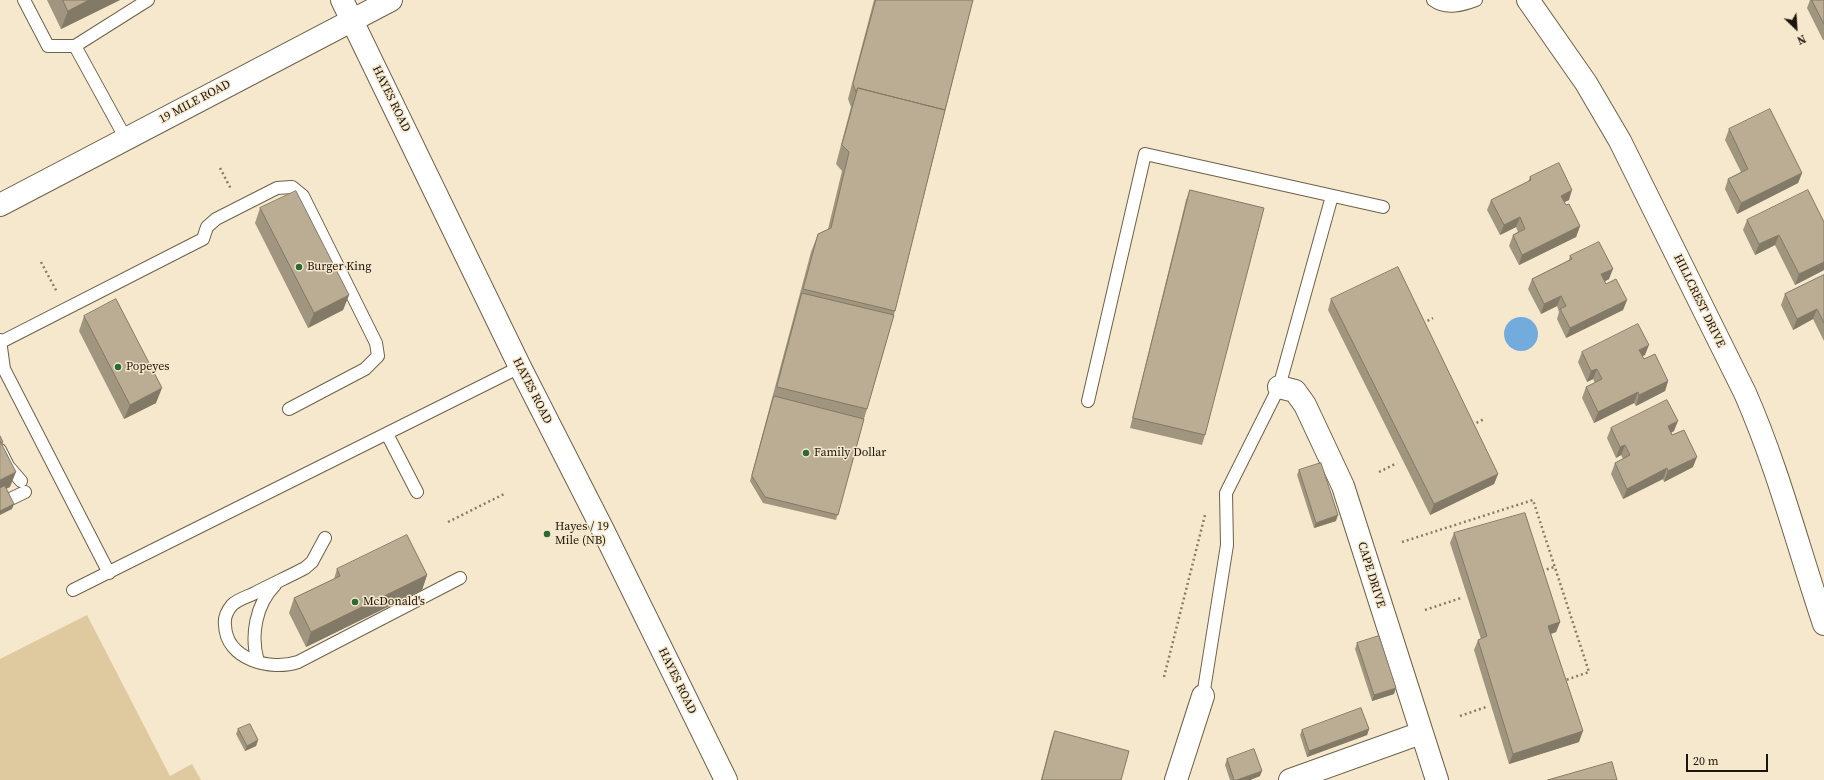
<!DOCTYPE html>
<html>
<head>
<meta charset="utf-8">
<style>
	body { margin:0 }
	#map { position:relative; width:1824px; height:780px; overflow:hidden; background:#f6e8cd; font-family:"Source Serif 4",serif }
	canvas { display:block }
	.north { position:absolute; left:1776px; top:8px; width:40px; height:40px; -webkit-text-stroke:3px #f6e8cd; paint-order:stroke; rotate:155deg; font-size:11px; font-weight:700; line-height:16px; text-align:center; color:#1b160c }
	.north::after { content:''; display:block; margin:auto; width:14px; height:18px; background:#1b160c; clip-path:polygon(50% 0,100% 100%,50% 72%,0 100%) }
	.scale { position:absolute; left:1686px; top:754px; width:82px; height:18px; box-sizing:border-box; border:2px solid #1b160c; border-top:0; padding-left:5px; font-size:12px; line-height:14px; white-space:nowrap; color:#1b160c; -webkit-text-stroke:3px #f6e8cd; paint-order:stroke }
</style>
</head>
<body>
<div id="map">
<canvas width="1824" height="780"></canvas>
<div class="north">N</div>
<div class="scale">20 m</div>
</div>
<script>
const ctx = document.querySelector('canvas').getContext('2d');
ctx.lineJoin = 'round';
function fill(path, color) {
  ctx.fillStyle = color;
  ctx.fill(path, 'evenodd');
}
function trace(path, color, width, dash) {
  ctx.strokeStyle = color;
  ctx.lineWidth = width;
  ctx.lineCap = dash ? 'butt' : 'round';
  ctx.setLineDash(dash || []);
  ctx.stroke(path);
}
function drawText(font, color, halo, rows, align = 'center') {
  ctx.font = font + ' "Source Serif 4",serif';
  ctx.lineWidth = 3;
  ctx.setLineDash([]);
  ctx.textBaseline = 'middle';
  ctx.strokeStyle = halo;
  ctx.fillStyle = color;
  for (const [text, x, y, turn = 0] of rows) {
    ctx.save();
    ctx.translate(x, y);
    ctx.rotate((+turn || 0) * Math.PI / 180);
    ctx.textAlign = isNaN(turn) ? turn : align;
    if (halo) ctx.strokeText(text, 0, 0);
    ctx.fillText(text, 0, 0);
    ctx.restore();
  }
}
fill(new Path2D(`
	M87,615L170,776L192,764L201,780H0V659Z`), '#dfcaa0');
fill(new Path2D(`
	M1504 334a17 17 0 1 1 34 0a17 17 0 1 1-34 0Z`), '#73abdc');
const lane = new Path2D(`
	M24,0L48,46H75L126,139
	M1433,0C1446,10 1463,5 1476,0
	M75,46L148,0
	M0,340L4,369L109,573
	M1,342L203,239L207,227L216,219L277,188L292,187L303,196L376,343L378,356L365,369L289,409
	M1088,401L1145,154L1383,207
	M387,434L417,492
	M0,450L8,466L21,481
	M0,504L25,492
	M325,538L312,562L305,568C288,577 270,585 253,594C246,597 237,600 232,605C227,611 224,618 225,625C226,660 271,671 298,662L460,578
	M73,590L520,367
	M258,662C250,636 256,604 275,585
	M1203,696L1227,545L1226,493L1279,387L1332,196`);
const street = new Path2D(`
	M1528,0L1586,83L1620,141L1745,393C1778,468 1798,547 1824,624
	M1279,387L1295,391L1305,405L1343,486L1437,780
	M1176,780L1203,696
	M1290,780L1421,733`);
const secondary = new Path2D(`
	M342,0L520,367L603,530L726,780
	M0,205L391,0`);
trace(lane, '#6d6149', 14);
trace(street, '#6d6149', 24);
trace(secondary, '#6d6149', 24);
trace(new Path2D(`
	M220,168L231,189
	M41,262L57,292
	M1423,323L1433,318
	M1472,425L1484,419
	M1379,472L1397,463
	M448,522L504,494
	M1402,542L1533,500L1589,672L1563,681
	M1542,571L1554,567
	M1425,610L1461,598
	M1164,677L1205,515
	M1460,716L1486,707`), '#867d6b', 2.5, [2, 3]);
trace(lane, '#fff', 12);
trace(street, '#fff', 22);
trace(secondary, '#fff', 22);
fill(new Path2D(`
	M47,0H120L61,29Z
	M874,0H973L895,311L867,409L864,419L836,520L763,503L750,481L811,252L818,234L828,229L842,171L836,164L851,107L848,99Z
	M1810,0H1824V40H1823L1807,8Z
	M1729,129L1802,173L1798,183L1737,214L1725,189L1728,179L1741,172L1725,140Z
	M1530,177L1569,200L1564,202L1580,226L1576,237L1519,265L1509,246L1513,235L1518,232L1516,227L1500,235L1487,210L1491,200L1528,182Z
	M1190,190L1205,435L1202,445L1130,428L1186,200Z
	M260,208L349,295L343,310L308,328L255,223Z
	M1747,220L1824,222V270L1795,285L1775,245L1755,255L1743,230Z
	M1570,256L1609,279L1605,281L1606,284L1627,300L1623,310L1566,338L1557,319L1559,312L1557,306L1541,314L1528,289L1532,279L1569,260Z
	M1824,275V341L1813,319L1793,330L1781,305L1785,294Z
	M1331,299L1498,474L1494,484L1430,515L1328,310Z
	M84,316L156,403L124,419L79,331Z
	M1582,352L1645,355L1642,356L1644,359L1668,381L1665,391L1636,406L1634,403L1594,423L1582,398L1586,387L1595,383L1593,379L1587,382L1578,362Z
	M1611,428L1674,431L1671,433L1672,435L1693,467L1664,482L1663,479L1623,499L1611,474L1615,463L1623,459L1621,455L1616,458L1607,438Z
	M1299,470L1336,521L1314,528L1297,475Z
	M1454,533L1560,622L1556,632L1551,634L1579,742L1509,764L1474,650L1478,640L1481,639L1450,543Z
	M337,569L427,575L422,590L306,647L289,613L294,598L334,579Z
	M1357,643L1394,694L1372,701L1355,649Z
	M238,729L258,740L256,746L245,751L236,734Z
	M1369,729L1367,735L1307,757L1300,735L1302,730Z
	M1055,731L1121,780H1041L1051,741Z
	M1227,759L1260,776L1250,780H1230L1225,765Z`), '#a0957e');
fill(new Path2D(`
	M89,0H120L61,29L68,11Z
	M1802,173L1798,183L1737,214L1741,203Z
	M1572,190L1569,200L1557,206L1561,196Z
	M1520,217L1516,227L1500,235L1504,225Z
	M1580,226L1576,237L1519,265L1522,255Z
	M1779,235L1775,245L1755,255L1759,244Z
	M1824,262V270L1795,285L1799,274Z
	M1613,269L1609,279L1598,285L1601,274Z
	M349,295L343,310L308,328L314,313Z
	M1561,296L1557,306L1541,314L1544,304Z
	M1627,300L1623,310L1566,338L1570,328Z
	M1817,309L1813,319L1793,330L1797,319Z
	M1649,345L1645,355L1635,360L1639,350Z
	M1597,369L1593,379L1587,382L1591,371Z
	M1668,381L1665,391L1636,406L1639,395Z
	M162,388L156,403L124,419L130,405Z
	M1638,392L1634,403L1594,423L1598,412Z
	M1678,421L1674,431L1664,436L1668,426Z
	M1625,445L1621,455L1616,458L1620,447Z
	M1697,457L1693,467L1664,482L1668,471Z
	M1667,468L1663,479L1623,499L1627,489Z
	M16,472L10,487L0,492V480Z
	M1498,474L1494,484L1430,515L1434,504Z
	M14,504L12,509L0,515V511Z
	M1338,515L1336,521L1314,528L1316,523Z
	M427,575L422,590L306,647L311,632Z
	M1560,622L1556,632L1545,636L1548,626Z
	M1396,688L1394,694L1372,701L1374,695Z
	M1369,729L1367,735L1307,757L1309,751Z
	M1583,731L1579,742L1509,764L1513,754Z
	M258,740L256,746L245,751L247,746Z
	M1262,771L1260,776L1250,780H1237Z`), '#827967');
const building = new Path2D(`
	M63,0H89L68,11Z
	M876,0H973L945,110L858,88L856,92L853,84Z
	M1812,0H1824V24Z
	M858,88L945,110L895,311L803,289L818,234L831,228L849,152L842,145Z
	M1770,109L1802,173L1741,203L1728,179L1748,169L1729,129Z
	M1559,163L1572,190L1561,196L1566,205L1569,204L1580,226L1522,255L1513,235L1525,229L1520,217L1504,225L1491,200L1531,180L1530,177Z
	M1190,190L1264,208L1205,435L1133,418Z
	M1808,190L1824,222V262L1799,274L1779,235L1759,244L1747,220Z
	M296,191L349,295L314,313L260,208Z
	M1599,242L1613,269L1601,274L1606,284L1616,279L1627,300L1570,328L1560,309L1566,306L1561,296L1544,304L1532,279L1572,259L1570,256Z
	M1398,267L1498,474L1434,504L1331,299Z
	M1824,275V323L1817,309L1797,319L1785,294Z
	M802,293L894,315L867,409L777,387Z
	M116,299L162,388L130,405L84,316Z
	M1638,324L1649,345L1639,350L1644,359L1655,354L1668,381L1639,395L1638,392L1598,412L1586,387L1602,379L1597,369L1591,371L1582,352Z
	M774,396L864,419L838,515L765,497L752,476Z
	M1667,400L1678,421L1668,426L1672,435L1684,430L1697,457L1668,471L1667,468L1627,489L1615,463L1630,455L1625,445L1620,447L1611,428Z
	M0,436L3,442L1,443L0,441Z
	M0,441L16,472L0,480Z
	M1321,463L1338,515L1316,523L1299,470Z
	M5,486L14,504L0,511V488Z
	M1525,513L1560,622L1548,626L1583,731L1513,754L1478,640L1487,636L1454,533Z
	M407,535L427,575L311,632L294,598L340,576L337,569Z
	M1379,636L1396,688L1374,695L1357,643Z
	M1361,708L1369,729L1309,751L1302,730Z
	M250,724L258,740L247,746L238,729Z
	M1055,731L1129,751L1121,780H1042Z
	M1254,749L1262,771L1237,780H1234L1227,759Z
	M1612,762L1617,780H1548Z`);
fill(building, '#baad93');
trace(building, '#827967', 1);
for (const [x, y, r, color] of [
	[299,267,4,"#2a6a33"],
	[118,367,4,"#2a6a33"],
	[806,453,4,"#2a6a33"],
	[547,534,4,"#2a6a33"],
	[355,602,4,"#2a6a33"]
]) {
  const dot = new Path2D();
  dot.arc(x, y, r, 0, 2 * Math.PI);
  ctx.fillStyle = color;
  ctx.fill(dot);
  trace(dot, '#f6e8cd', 1.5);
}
drawText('12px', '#1b160c', '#f6e8cd', [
	["HAYES ROAD",391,99,64],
	["19 MILE ROAD",195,102,-28],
	["HILLCREST DRIVE",1699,301,64],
	["HAYES ROAD",532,391,63],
	["CAPE DRIVE",1371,575,73],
	["HAYES ROAD",677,681,64]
]);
drawText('12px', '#1b160c', '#f6e8cd', [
	["Burger King",307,267],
	["Popeyes",126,367],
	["Family Dollar",814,453],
	["Hayes / 19",555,527],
	["Mile (NB)",555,541],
	["McDonald's",363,602]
], 'left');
</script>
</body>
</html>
